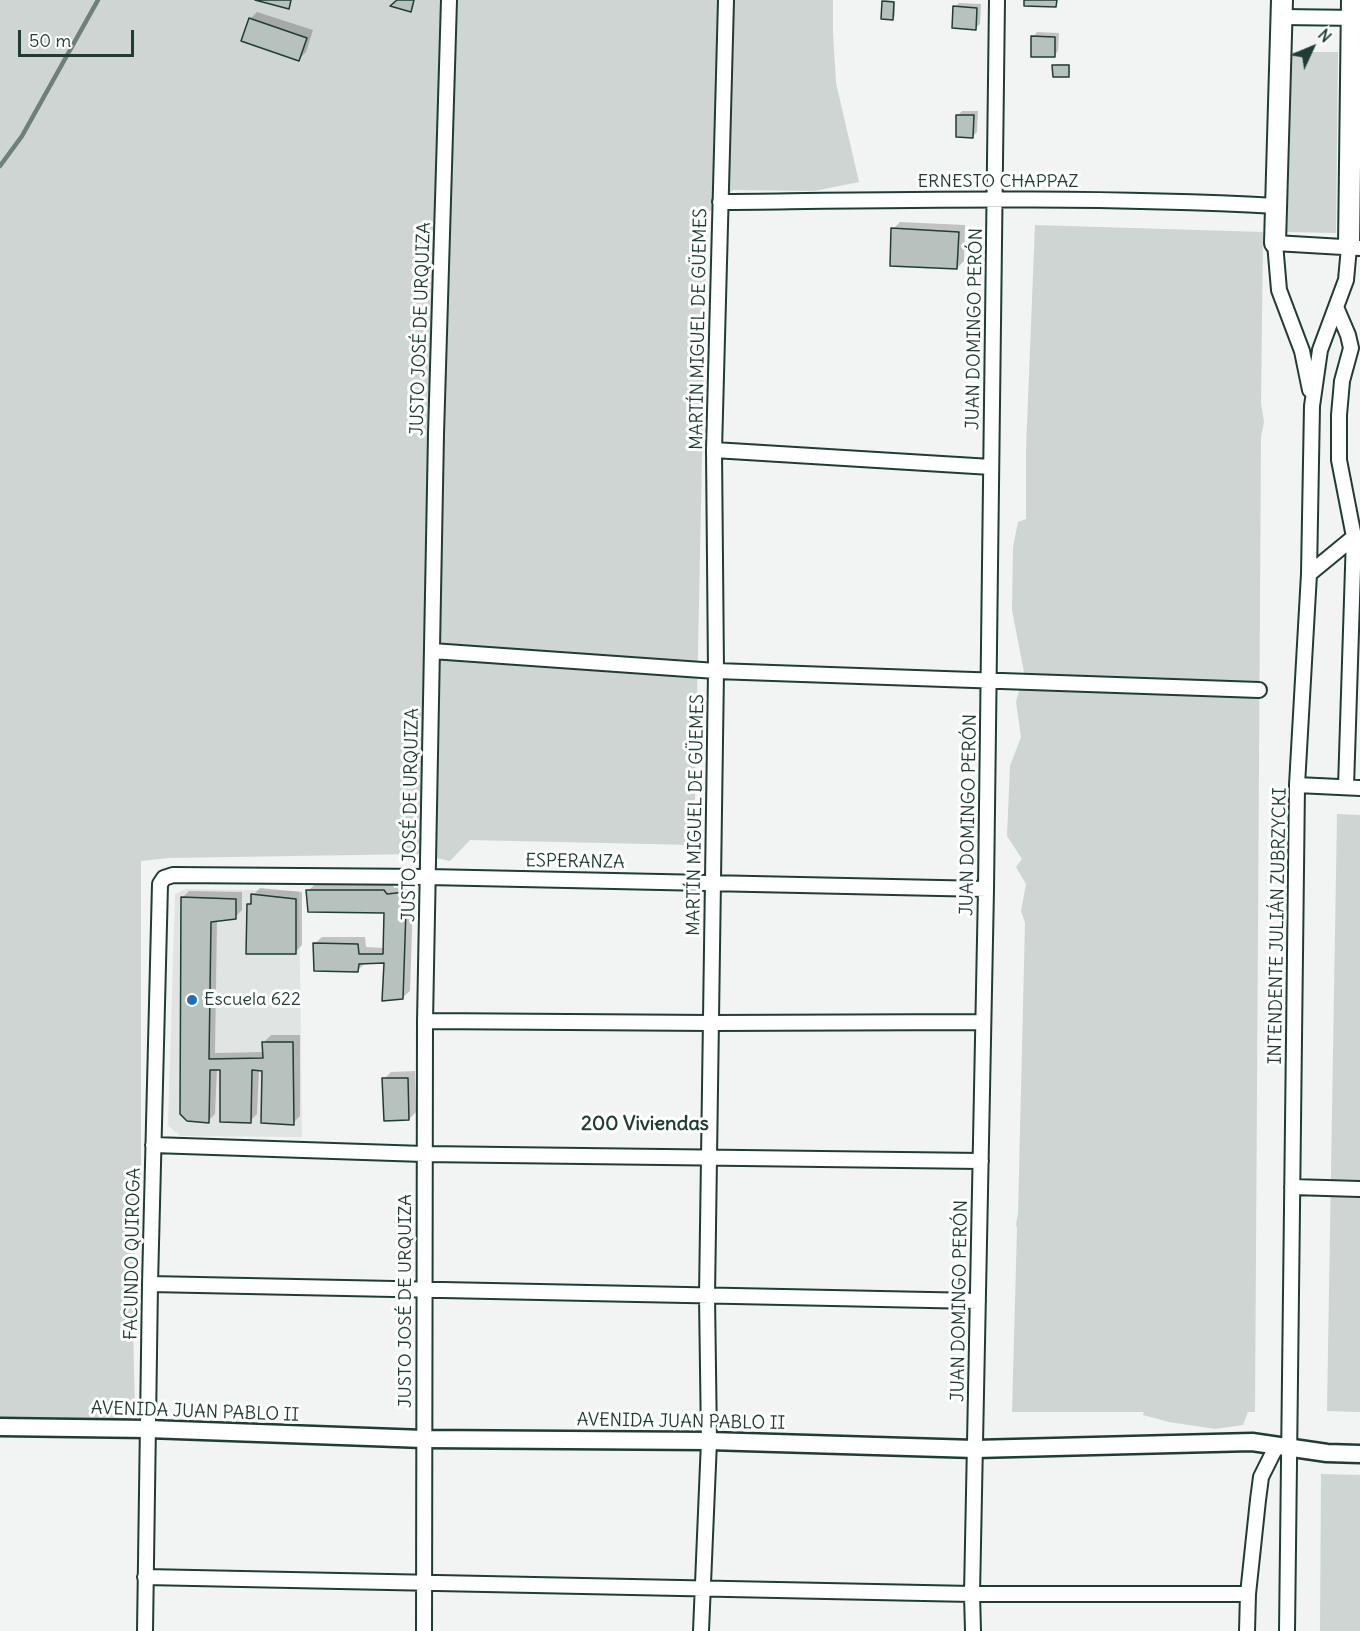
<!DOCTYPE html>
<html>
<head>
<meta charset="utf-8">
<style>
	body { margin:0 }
	#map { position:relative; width:1360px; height:1631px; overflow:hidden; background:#f2f3f3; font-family:Delius,sans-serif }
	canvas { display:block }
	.north { position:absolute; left:1282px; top:18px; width:60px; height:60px; -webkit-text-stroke:4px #fff; paint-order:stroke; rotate:46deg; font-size:16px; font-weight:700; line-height:24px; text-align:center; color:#1f3d34 }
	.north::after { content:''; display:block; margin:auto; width:21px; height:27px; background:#1f3d34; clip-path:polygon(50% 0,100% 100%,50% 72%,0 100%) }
	.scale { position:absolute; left:18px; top:30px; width:116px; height:27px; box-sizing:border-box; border:3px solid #1f3d34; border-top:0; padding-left:8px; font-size:18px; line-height:21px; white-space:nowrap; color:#1f3d34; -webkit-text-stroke:4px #fff; paint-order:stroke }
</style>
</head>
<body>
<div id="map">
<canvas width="1360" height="1631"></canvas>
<div class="north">N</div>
<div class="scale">50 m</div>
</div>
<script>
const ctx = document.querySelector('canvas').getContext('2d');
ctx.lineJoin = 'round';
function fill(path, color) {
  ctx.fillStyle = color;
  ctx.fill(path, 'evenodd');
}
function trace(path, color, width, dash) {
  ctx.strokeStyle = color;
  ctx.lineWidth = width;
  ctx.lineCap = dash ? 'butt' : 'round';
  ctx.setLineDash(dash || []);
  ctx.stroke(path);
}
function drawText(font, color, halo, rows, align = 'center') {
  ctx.font = font + ' Delius,sans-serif';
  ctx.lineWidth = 6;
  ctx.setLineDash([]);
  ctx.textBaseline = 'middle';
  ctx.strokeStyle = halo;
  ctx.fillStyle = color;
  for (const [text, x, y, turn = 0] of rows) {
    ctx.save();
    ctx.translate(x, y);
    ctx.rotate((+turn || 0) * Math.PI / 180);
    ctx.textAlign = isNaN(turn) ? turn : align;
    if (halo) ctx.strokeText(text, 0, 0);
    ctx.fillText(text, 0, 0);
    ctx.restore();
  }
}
fill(new Path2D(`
	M186,889L299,891L302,1137L180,1136L168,1125L175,894Z`), '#e0e4e3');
fill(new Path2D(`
	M0,0H833V33L836,83L859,182L814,191L733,190L707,214L694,845L470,840L450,861L418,854L169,858L141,861V1170L132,1287L135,1411L124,1422L0,1419Z
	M1292,52H1338L1336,233L1287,232Z
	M1035,225L1263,232L1261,403L1264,422L1261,437L1255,1412H1248L1243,1425L1215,1429L1169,1422L1143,1415L1144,1412H1012L1017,1229L1016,1224L1018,1214L1025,923L1021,911L1026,884L1016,867L1022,859L1007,836L1010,766L1021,737L1016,702L1024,672L1012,610L1013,547L1018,522L1026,519V450Z
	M1337,814L1360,815V1412L1327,1411Z
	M1321,1474L1360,1475V1631H1320Z`), '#ced5d3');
fill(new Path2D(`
	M885,0L895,1V16L893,18L883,2Z
	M959,3L981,4L980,24L975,28L955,7Z
	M257,12L313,30L306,52L299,59L250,19Z
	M1037,32L1059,33L1058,51L1054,56L1033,37Z
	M1056,64H1070V73L1069,75L1054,66Z
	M962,111H978L977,132L973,136L958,115Z
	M900,222L965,225L964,261L957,268L893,229Z
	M392,883L394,888L411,886L413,902L410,991L402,998L386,961L365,963L358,970L314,944L322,937H365L366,947L385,948L386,912L308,891L315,884Z
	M260,888L302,892V945L295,952L248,905L252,901L253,895Z
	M189,891L242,892V910L235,917L217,920L215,1053L264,1052V1042L271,1035H300V1116L293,1123L264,1070L259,1069L257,1114L250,1121L221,1069L217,1068L215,1114L208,1121L182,898Z
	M415,1071L416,1112L409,1119L384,1079L391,1072Z`), '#0003');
trace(new Path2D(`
	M0,166L22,136L98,0`), '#6d807b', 4.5);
const building = new Path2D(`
	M255,0H291L289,9Z
	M397,0H414L411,12L390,6Z
	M1024,0H1057L1056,7L1024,6Z
	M882,1L894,2L893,20L881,19Z
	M953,6L977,8L976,30L952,28Z
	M249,18L307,38L299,61L241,41Z
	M1031,36L1055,37V57H1031Z
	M1052,65H1069V77H1053Z
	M956,115H974L973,138L956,137Z
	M891,228L959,232L957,269L890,266Z
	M306,890H384L387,894L405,892L406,910L403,999L382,1001L384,963L359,964L358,972L314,971L313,943L358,944L359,954H383L384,913L308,912Z
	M251,894L296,899V954H246L247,904H251Z
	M181,897L236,899V919L211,922L209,1059L263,1058L262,1042H293L294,1125L261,1123L262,1071L252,1070L251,1123L220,1122V1070H210L209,1123L187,1121L180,1114Z
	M382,1078H408L409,1120L384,1121Z`);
fill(building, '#b7c1bd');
trace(building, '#1f3d34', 1.5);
const minor = new Path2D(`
	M1281,17L1360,18
	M720,202C906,200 1091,196 1276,206
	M1336,307L1348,335L1351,348L1342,381L1339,415V460L1354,537L1346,787
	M1310,390L1302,351L1279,290L1275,243L1360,248
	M714,450L991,467
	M1309,574L1354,537
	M432,651L716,671L1259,690
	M1297,785L1360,788
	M425,1021L711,1023L983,1022
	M153,1145L424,1154L981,1161
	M1292,1187L1360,1189
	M150,1284L978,1301
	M145,1577L972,1594H1248
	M145,1631L150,1284L160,884L164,878L173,875L428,877L986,889
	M424,1631L425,1021L436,434L449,0
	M701,1631L709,1441L707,1296L716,671L714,450L726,0
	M973,1631L972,1594L986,889L997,0
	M1247,1631L1248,1594L1258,1500L1261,1477L1276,1447
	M1287,1631L1297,785L1309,574L1312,406L1320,350L1346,280L1349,247`);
const tertiary = new Path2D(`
	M0,1427L148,1429L424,1439L709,1441L975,1449L1252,1442L1327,1453L1360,1454`);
const secondary = new Path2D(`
	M1275,243L1282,0
	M1349,247L1352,0`);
trace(minor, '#1f3d34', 18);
trace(tertiary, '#1f3d34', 21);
trace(secondary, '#1f3d34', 24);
trace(minor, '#fff', 14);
trace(tertiary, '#fff', 16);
trace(secondary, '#fff', 20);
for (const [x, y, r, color] of [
	[192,1000,6,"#1f6fb2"]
]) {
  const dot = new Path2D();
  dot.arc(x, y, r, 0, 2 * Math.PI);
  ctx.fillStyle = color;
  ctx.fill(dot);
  trace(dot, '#fff', 2);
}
drawText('18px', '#1f3d34', '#fff', [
	["ERNESTO CHAPPAZ",998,182],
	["JUSTO JOSÉ DE URQUIZA",421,329,-88],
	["MARTÍN MIGUEL DE GÜEMES",699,329,-89],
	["JUAN DOMINGO PERÓN",975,329,-89],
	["JUSTO JOSÉ DE URQUIZA",411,815,-89],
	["MARTÍN MIGUEL DE GÜEMES",696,815,-89],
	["JUAN DOMINGO PERÓN",969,815,-89],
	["ESPERANZA",575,862,1],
	["INTENDENTE JULIÁN ZUBRZYCKI",1278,926,-89],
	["FACUNDO QUIROGA",133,1254,-89],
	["JUSTO JOSÉ DE URQUIZA",406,1301,-90],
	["JUAN DOMINGO PERÓN",960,1301,-89],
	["AVENIDA JUAN PABLO II",195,1412,2],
	["AVENIDA JUAN PABLO II",681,1422,1]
]);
drawText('18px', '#1f3d34', '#fff', [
	["Escuela 622",204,1000]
], 'left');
drawText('bold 20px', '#1f3d34', '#fff', [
	["200 Viviendas",645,1124]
]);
</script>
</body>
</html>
